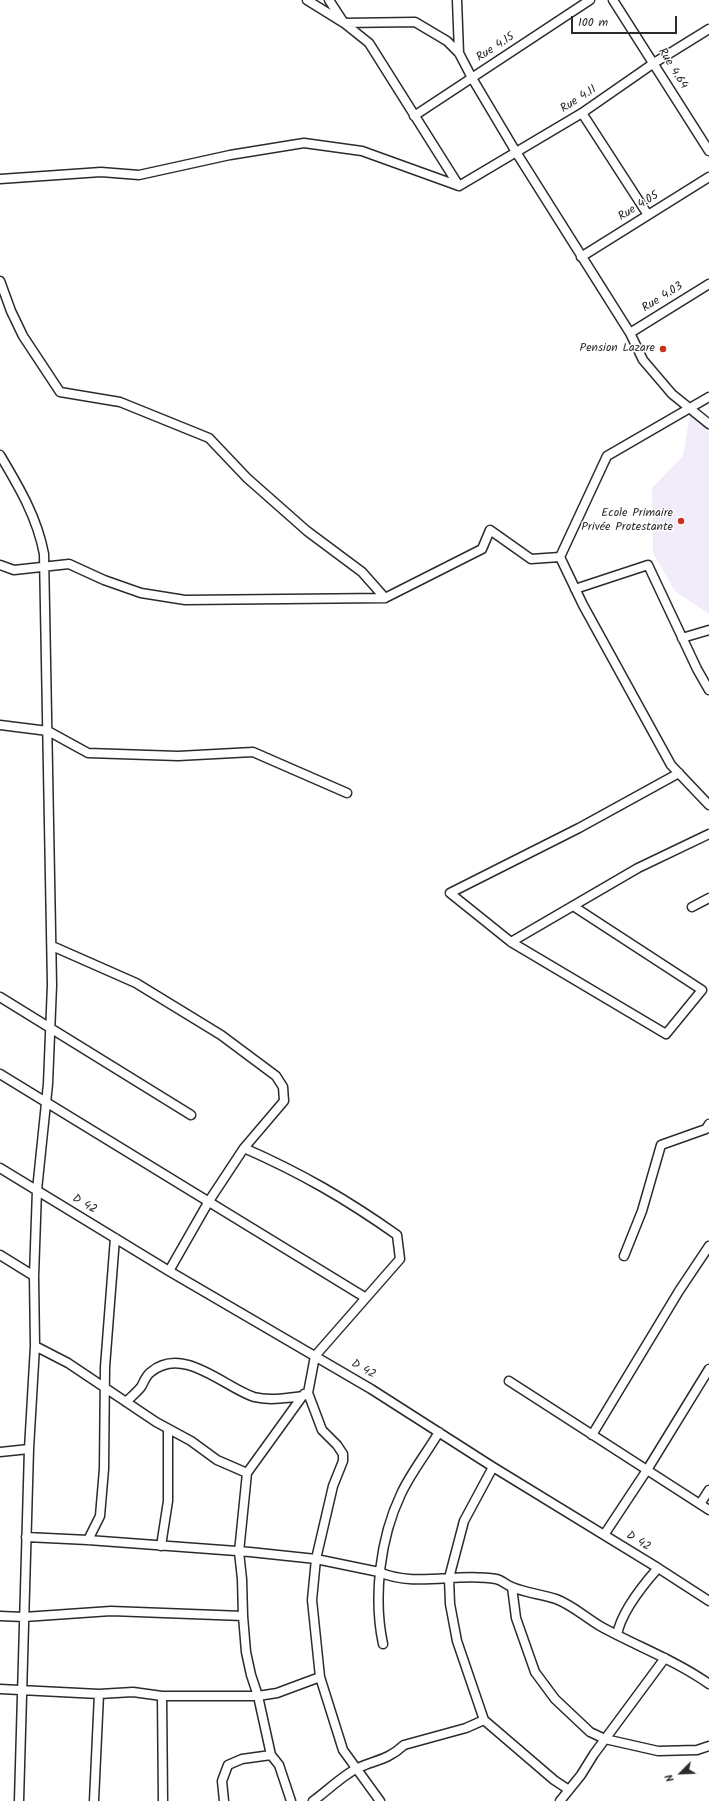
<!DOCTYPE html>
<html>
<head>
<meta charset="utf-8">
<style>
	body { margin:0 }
	#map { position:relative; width:709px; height:1801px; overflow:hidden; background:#fff; font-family:Kalam,sans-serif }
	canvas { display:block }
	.north { position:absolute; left:661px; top:1753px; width:40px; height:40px; -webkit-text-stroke:3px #fff; paint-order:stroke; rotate:246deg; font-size:11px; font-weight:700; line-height:16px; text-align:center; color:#2b2b2b }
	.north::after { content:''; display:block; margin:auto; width:14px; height:18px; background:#2b2b2b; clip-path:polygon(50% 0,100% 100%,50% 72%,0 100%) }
	.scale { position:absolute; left:571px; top:16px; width:106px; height:18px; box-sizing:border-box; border:2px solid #2b2b2b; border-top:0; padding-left:5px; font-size:12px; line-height:14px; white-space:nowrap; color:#2b2b2b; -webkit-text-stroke:3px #fff; paint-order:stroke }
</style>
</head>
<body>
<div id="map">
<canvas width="709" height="1801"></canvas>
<div class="north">N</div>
<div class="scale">100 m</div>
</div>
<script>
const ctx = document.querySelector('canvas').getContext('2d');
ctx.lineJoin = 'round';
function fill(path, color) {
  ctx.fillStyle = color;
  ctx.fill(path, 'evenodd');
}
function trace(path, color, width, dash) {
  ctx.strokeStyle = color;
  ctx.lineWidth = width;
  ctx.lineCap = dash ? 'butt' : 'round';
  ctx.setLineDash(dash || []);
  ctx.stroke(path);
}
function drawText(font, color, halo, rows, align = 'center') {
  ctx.font = font + ' Kalam,sans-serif';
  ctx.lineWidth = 3;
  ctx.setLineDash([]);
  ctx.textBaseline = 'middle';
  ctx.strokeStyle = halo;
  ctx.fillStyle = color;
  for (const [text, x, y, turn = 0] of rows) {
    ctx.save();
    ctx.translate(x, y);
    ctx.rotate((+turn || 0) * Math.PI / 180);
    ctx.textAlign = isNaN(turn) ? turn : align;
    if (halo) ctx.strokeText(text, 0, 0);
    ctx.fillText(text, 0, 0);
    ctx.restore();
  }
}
fill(new Path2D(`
	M690,415L709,430V614L675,591L653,553L652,488L683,456Z`), '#f2ebfa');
const minor = new Path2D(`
	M307,0L344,23L369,43L459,186
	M329,0L344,23L415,22L447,41L459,53L472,78L516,152L630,333L643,360L672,394L709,424
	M457,0L459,53
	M613,0L709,151
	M582,113L648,215
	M414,116L590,0
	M0,179L101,172L139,175L230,155L304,143L362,151L459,186
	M459,186L582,113L654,63L709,29
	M581,257L709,177
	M0,281L11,311L23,336L60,392L120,402L209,438L247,478L307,531L362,572L385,598
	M630,333L709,284
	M709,397L607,456L560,557L583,605L671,765L709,805
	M0,455C19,487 37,517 44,554L52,985L48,1084L37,1190L34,1276L35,1346L29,1449L19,1801
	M0,565L14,570L69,564L104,580L141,593L185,600L385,598L482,549L490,530L531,559L560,557
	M575,589L648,565L697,669L709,690
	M682,638L709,630
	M0,725L48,731L88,753L178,756L253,752L347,793
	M573,906L702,990L666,1034L511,942L450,893L579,828L679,773
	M692,907L709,898
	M511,942L638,868L709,834
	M52,946L136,983L221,1035L276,1076L283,1087L284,1101L244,1148L209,1201L169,1271
	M0,997L191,1115
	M0,1074L366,1298
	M244,1148C301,1173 346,1199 397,1235L400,1259L315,1356L308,1393L322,1430L337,1445L343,1454V1461L333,1486L316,1559L312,1600L320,1677L343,1750L380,1801
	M0,1168L169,1271L371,1389L493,1467L658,1568L709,1601
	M0,1255L34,1276
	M624,1256L642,1211L661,1145L706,1129L709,1124
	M35,1346L68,1363L156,1422L191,1441L217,1460L247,1473L239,1552L242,1579L243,1616L246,1652L251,1675L258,1696L271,1755L279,1765L291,1801
	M509,1381L709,1510
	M126,1402C131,1397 137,1392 141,1387C144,1382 146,1375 151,1372C183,1345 224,1387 254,1397C269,1401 287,1398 303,1396
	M592,1435L679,1291L709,1246
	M0,1452L29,1449
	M493,1467L464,1521L449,1578L450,1604L457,1641L484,1720L554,1780L569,1790
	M247,1473L304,1394
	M700,1504L709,1490
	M604,1535L647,1470L709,1369
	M26,1537L88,1540L250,1552L316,1559L379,1572C416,1588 457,1572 496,1579C502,1580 506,1585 512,1587C526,1593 541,1594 556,1599C572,1605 585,1617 600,1626C636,1646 675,1660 709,1684
	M88,1540L100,1516L104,1469L105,1367L115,1238
	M161,1546L168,1501V1429
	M512,1587L516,1618L535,1672L555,1699L590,1732L605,1739L658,1751L697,1750L709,1746
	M0,1616L24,1617L111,1611L243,1616
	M617,1635C621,1612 643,1585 658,1568
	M383,1644C373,1597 380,1538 401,1494C410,1474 428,1451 439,1432
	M0,1689L99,1694L133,1692L162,1696H258L277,1693L320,1677
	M162,1696L163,1801
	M94,1801L99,1694
	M224,1801L222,1781L228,1765L242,1759L271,1755
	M313,1801C326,1792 344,1774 358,1768C375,1760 388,1760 404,1745L466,1728L484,1720
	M560,1801L581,1775L594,1754L665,1658`);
trace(minor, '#2b2b2b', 11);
trace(minor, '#fff', 8);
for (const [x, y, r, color] of [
	[663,349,4,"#c8321e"],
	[681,521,4,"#c8321e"]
]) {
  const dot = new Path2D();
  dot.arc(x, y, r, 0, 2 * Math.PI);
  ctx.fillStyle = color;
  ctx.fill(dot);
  trace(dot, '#fff', 1.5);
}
drawText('12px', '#2b2b2b', '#fff', [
	["Rue 4.15",496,48,-33],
	["Rue 4.64",672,69,58],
	["Rue 4.11",579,100,-33],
	["Rue 4.05",639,207,-32],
	["Rue 4.03",663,298,-32],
	["D 42",84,1205,31],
	["D 42",363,1370,30],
	["D 42",638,1542,32]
]);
drawText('12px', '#2b2b2b', '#fff', [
	["Pension Lazare",655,349],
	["Ecole Primaire",673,514],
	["Privée Protestante",673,528]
], 'right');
</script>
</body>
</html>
